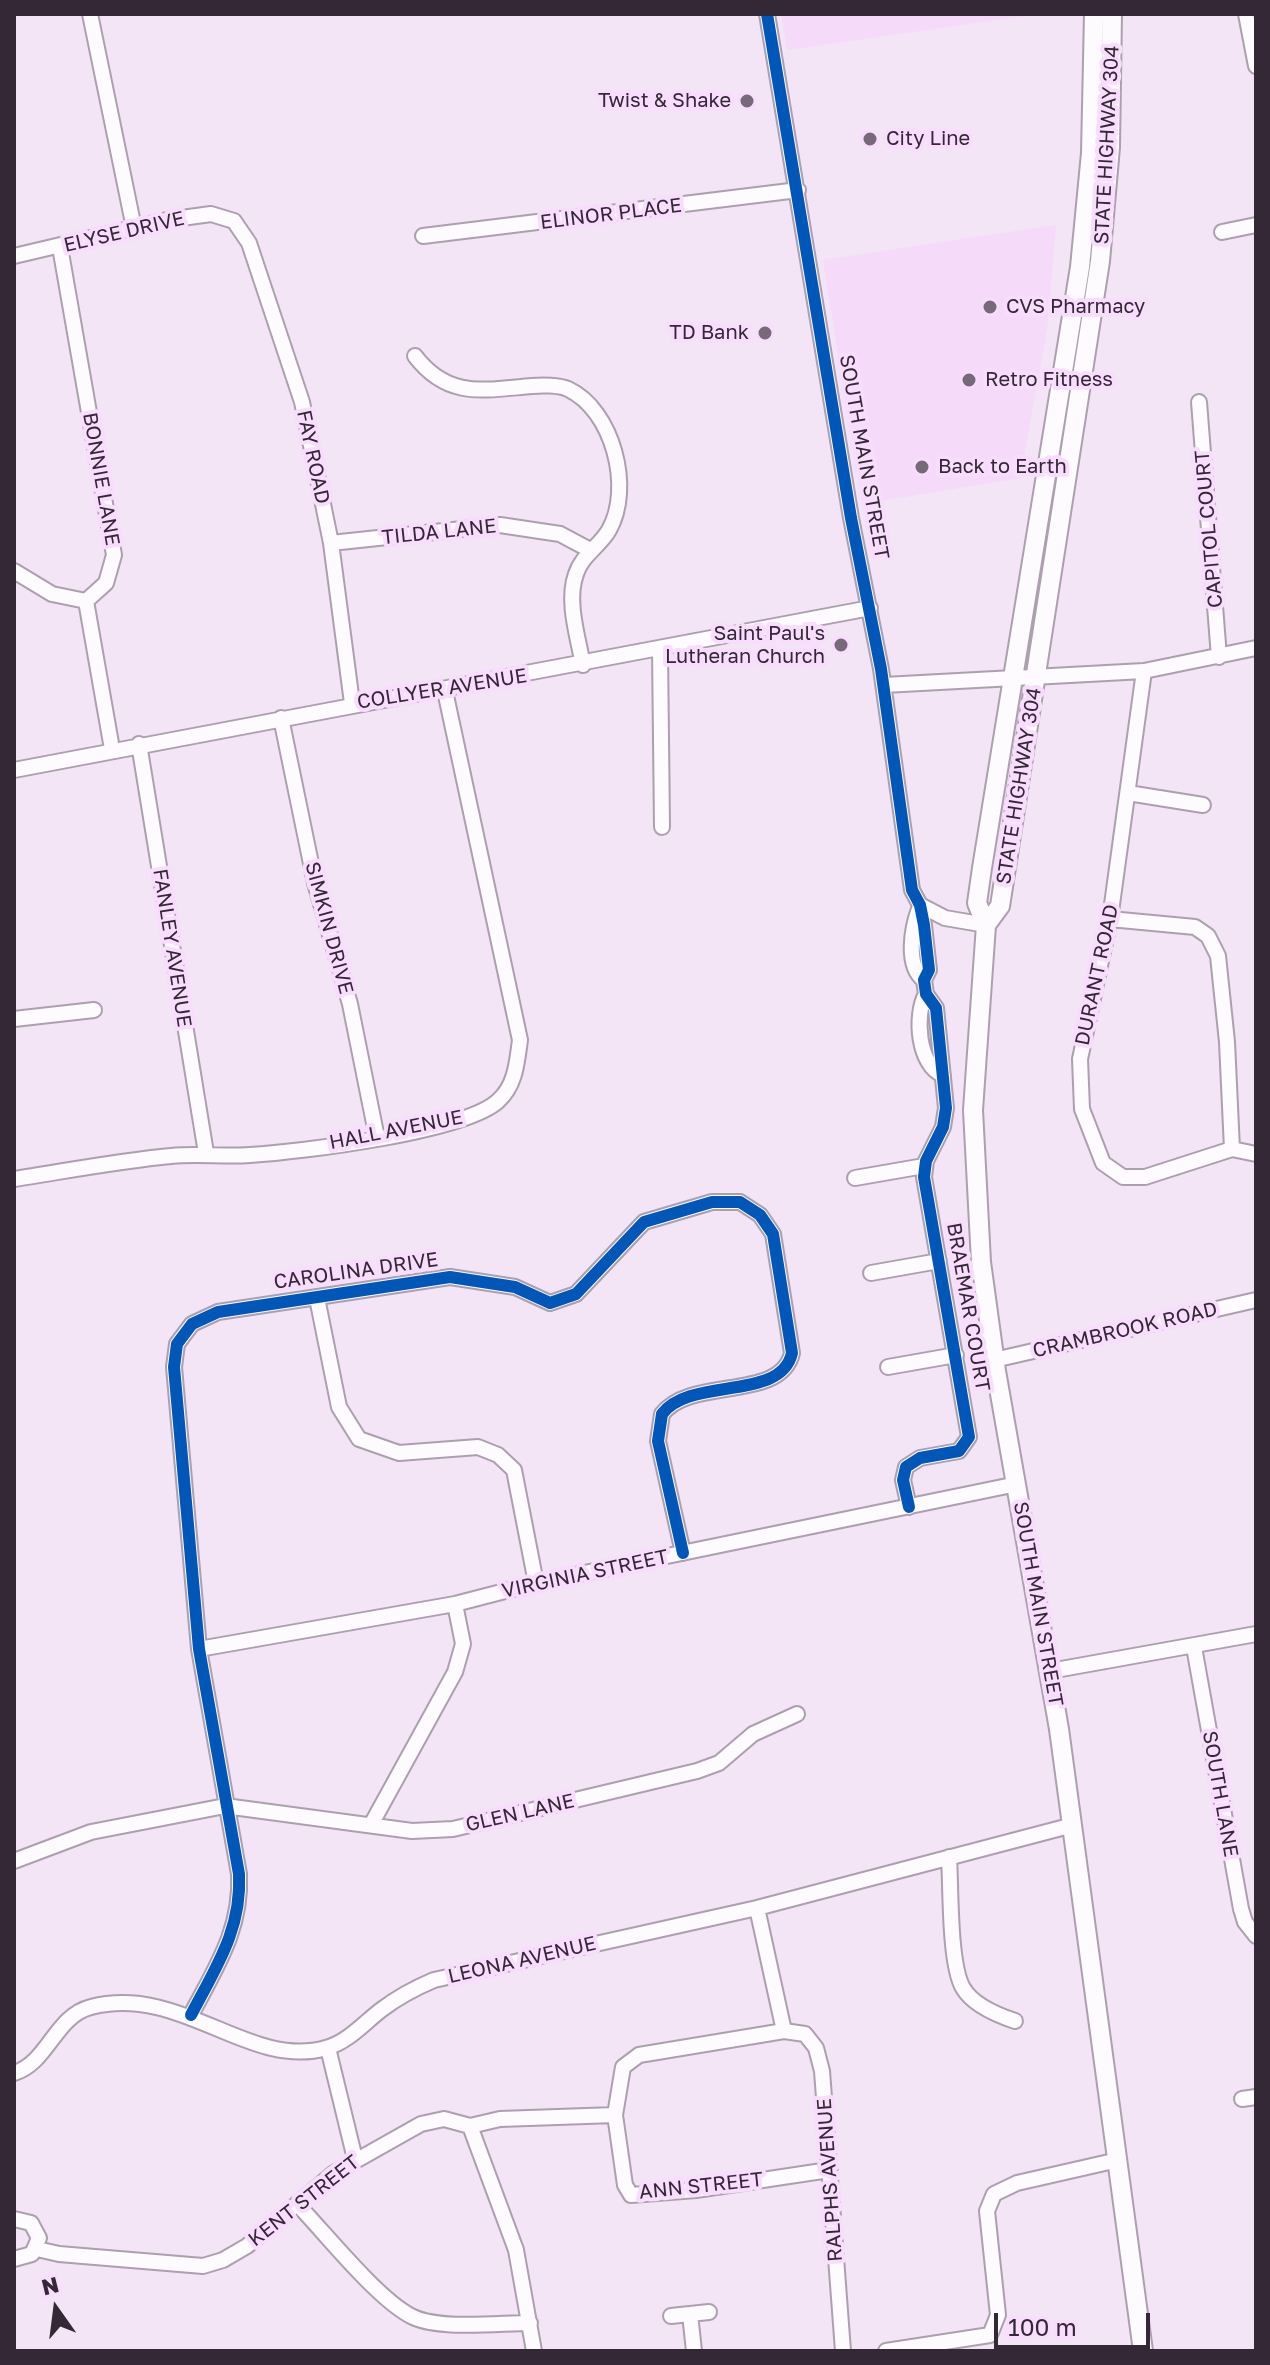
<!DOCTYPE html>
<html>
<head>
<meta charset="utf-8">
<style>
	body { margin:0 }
	#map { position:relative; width:1270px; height:2365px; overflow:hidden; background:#f3e4f6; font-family:"Golos Text",sans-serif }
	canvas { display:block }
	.frame { position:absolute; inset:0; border:16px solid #342736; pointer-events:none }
	.north { position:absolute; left:16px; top:2269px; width:80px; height:80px; -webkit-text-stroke:6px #f8ddfd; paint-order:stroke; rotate:346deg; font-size:22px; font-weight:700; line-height:32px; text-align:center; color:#342736 }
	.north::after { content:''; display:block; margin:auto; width:28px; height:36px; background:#342736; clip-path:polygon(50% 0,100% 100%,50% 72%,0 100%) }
	.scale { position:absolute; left:994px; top:2313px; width:156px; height:36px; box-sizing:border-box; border:4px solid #342736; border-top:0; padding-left:10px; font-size:24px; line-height:28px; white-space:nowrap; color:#342736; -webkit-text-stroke:6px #f8ddfd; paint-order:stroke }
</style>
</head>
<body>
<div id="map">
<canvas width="1270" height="2365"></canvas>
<div class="frame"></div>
<div class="north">N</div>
<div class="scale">100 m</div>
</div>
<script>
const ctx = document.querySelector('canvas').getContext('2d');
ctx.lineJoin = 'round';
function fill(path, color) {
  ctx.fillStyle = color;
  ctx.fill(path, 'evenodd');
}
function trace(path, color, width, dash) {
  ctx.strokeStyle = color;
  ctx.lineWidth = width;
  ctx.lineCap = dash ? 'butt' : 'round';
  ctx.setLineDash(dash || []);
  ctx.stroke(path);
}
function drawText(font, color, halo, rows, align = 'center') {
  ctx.font = font + ' "Golos Text",sans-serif';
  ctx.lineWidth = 8;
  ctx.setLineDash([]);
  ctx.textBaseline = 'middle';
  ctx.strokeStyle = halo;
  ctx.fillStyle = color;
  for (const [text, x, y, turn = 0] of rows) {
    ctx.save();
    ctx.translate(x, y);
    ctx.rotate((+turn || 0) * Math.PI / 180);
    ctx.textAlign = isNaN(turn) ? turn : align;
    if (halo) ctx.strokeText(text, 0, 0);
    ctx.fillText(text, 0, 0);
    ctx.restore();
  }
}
fill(new Path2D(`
	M781,14H1038L787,50Z
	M1056,225L1047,330L1020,478L862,504L823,260Z`), '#f5dafa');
const minor = new Path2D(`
	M90,14L134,228
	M767,14L851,518L881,669L912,890L920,905L924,925L929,970L924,980L926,994L936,1008L946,1108L943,1127L926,1161L924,1177L969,1437L959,1451L920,1458L906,1467L903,1480L909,1507
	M1246,14L1256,66
	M1222,232L1256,225
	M423,236L798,190
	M60,247L114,555L106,583L86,601
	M14,256L167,220L211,214L234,221L249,243L302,402L331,543L352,703
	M415,356C448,399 483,390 532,386C542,385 559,385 568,389C613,410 633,488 609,530C600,546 582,555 576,574C566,601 578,637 583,665
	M1199,402L1219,657
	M331,543L500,525L560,534L590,550
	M14,571L52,594L86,601
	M86,601L112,749
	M660,650L662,827
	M1144,671L1110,919L1080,1059L1082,1109L1103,1163L1123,1177H1145L1232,1149L1256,1154
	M884,685L1144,671L1256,648
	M281,718L315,883L350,1004L377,1138
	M139,744L206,1153
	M14,770L870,608
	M1128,793L1203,805
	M920,905L945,918L986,925
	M919,909C912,928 905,966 924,980
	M1110,919L1195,927L1208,936L1218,956L1227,1042L1232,1149
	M926,994C914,1015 918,1066 943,1075
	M14,1019L94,1010
	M855,1178L924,1166
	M14,1179C66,1171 118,1161 171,1156C197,1153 223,1157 250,1155C300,1152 464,1132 498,1101C516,1085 517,1061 520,1040L445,691
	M871,1273L939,1261
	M317,1298L339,1407L359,1439L399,1453L478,1447L498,1455L514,1470L536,1583
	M994,1360L1256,1300
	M888,1367L956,1355
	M1194,1647L1241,1909L1245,1922L1256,1936
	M199,1649L455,1604L536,1583L1017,1484
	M1050,1671L1256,1634
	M372,1823L455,1672L463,1644L455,1604
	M949,1857C951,1887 949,1964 963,1988C973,2005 997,2015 1015,2021
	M14,1861L91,1832L225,1806L412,1831L453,1829L697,1771L719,1763L753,1734L797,1714
	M757,1908L784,2031
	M191,2015C216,1967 242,1929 239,1874L199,1649L174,1367L177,1344L192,1324L218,1312L450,1277L515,1287L550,1303L576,1294L644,1222L712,1202H740L760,1215L773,1234L792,1353C781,1402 691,1376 662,1414L658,1441L683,1553
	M328,2048L355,2159
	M14,2073C48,2063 55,2016 91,2007C182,1984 249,2070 326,2048C348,2042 364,2023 381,2010C398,1997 415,1988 434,1980L757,1908L1073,1825
	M1242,2099L1256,2097
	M470,2126L516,2250L534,2351
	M829,2170L696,2190L631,2195L625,2185L615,2115L623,2067L639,2055L784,2031L805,2034L816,2048L822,2071L843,2351
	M298,2205C326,2234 379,2301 413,2317C441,2330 499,2323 530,2323
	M14,2219L31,2223L39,2238L32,2254L14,2259
	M37,2249L59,2254L203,2266L223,2260L247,2246L334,2173L421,2124L444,2119L470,2126L500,2119L615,2115
	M690,2314L694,2351
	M671,2316L709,2312
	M886,2351L990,2335L998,2315L987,2211L994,2194L1017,2183L1118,2160`);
const major = new Path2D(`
	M986,925L973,1110L981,1262L996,1371L1059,1729L1143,2351
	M986,925L1000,906L1100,261L1110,147L1112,14
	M986,925L977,903L982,868L1080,267L1091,153L1094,14`);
trace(minor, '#ac9fae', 18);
trace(major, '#ac9fae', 22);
trace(minor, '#fdfbfe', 14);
trace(major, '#fdfbfe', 18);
trace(new Path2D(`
	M767,14L851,518L881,669L912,890L920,905L924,925L929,970L924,980L926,994L936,1008L946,1108L943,1127L926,1161L924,1177L969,1437L959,1451L920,1458L906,1467L903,1480L909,1507
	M191,2015C216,1967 242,1929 239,1874L199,1649L174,1367L177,1344L192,1324L218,1312L450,1277L515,1287L550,1303L576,1294L644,1222L712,1202H740L760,1215L773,1234L792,1353C781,1402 691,1376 662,1414L658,1441L683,1553`), '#0057b8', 12);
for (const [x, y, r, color] of [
	[747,101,8,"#776979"],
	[870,139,8,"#776979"],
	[990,307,8,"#776979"],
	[765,333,8,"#776979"],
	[969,380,8,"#776979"],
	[922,467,8,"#776979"],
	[841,645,8,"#776979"]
]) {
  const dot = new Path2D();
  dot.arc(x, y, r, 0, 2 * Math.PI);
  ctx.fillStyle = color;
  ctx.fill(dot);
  trace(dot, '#f8ddfd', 3);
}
drawText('20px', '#342736', '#f8ddfd', [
	["Twist & Shake",731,101,"right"],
	["City Line",886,139],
	["CVS Pharmacy",1006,307],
	["TD Bank",749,333,"right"],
	["Retro Fitness",985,380],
	["Back to Earth",938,467],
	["Saint Paul's",825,634,"right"],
	["Lutheran Church",825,657,"right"]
], 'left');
drawText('20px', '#342736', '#f8ddfd', [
	["STATE HIGHWAY 304",1107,145,-87],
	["ELINOR PLACE",611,214,-7],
	["ELYSE DRIVE",124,232,-13],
	["FAY ROAD",313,457,78],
	["SOUTH MAIN STREET",864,457,80],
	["BONNIE LANE",101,479,80],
	["CAPITOL COURT",1209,529,-95],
	["TILDA LANE",439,532,-6],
	["COLLYER AVENUE",442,689,-9],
	["STATE HIGHWAY 304",1019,786,-81],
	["SIMKIN DRIVE",329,928,75],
	["FANLEY AVENUE",172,948,81],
	["DURANT ROAD",1097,975,-78],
	["HALL AVENUE",396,1130,-11],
	["CAROLINA DRIVE",356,1271,-8],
	["BRAEMAR COURT",968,1307,80],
	["CRAMBROOK ROAD",1125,1330,-13],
	["VIRGINIA STREET",585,1574,-12],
	["SOUTH MAIN STREET",1038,1604,80],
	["SOUTH LANE",1220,1794,80],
	["GLEN LANE",520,1813,-13],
	["LEONA AVENUE",522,1960,-13],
	["RALPHS AVENUE",830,2180,-94],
	["ANN STREET",701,2186,-6],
	["KENT STREET",304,2201,-38]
]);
</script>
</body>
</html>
